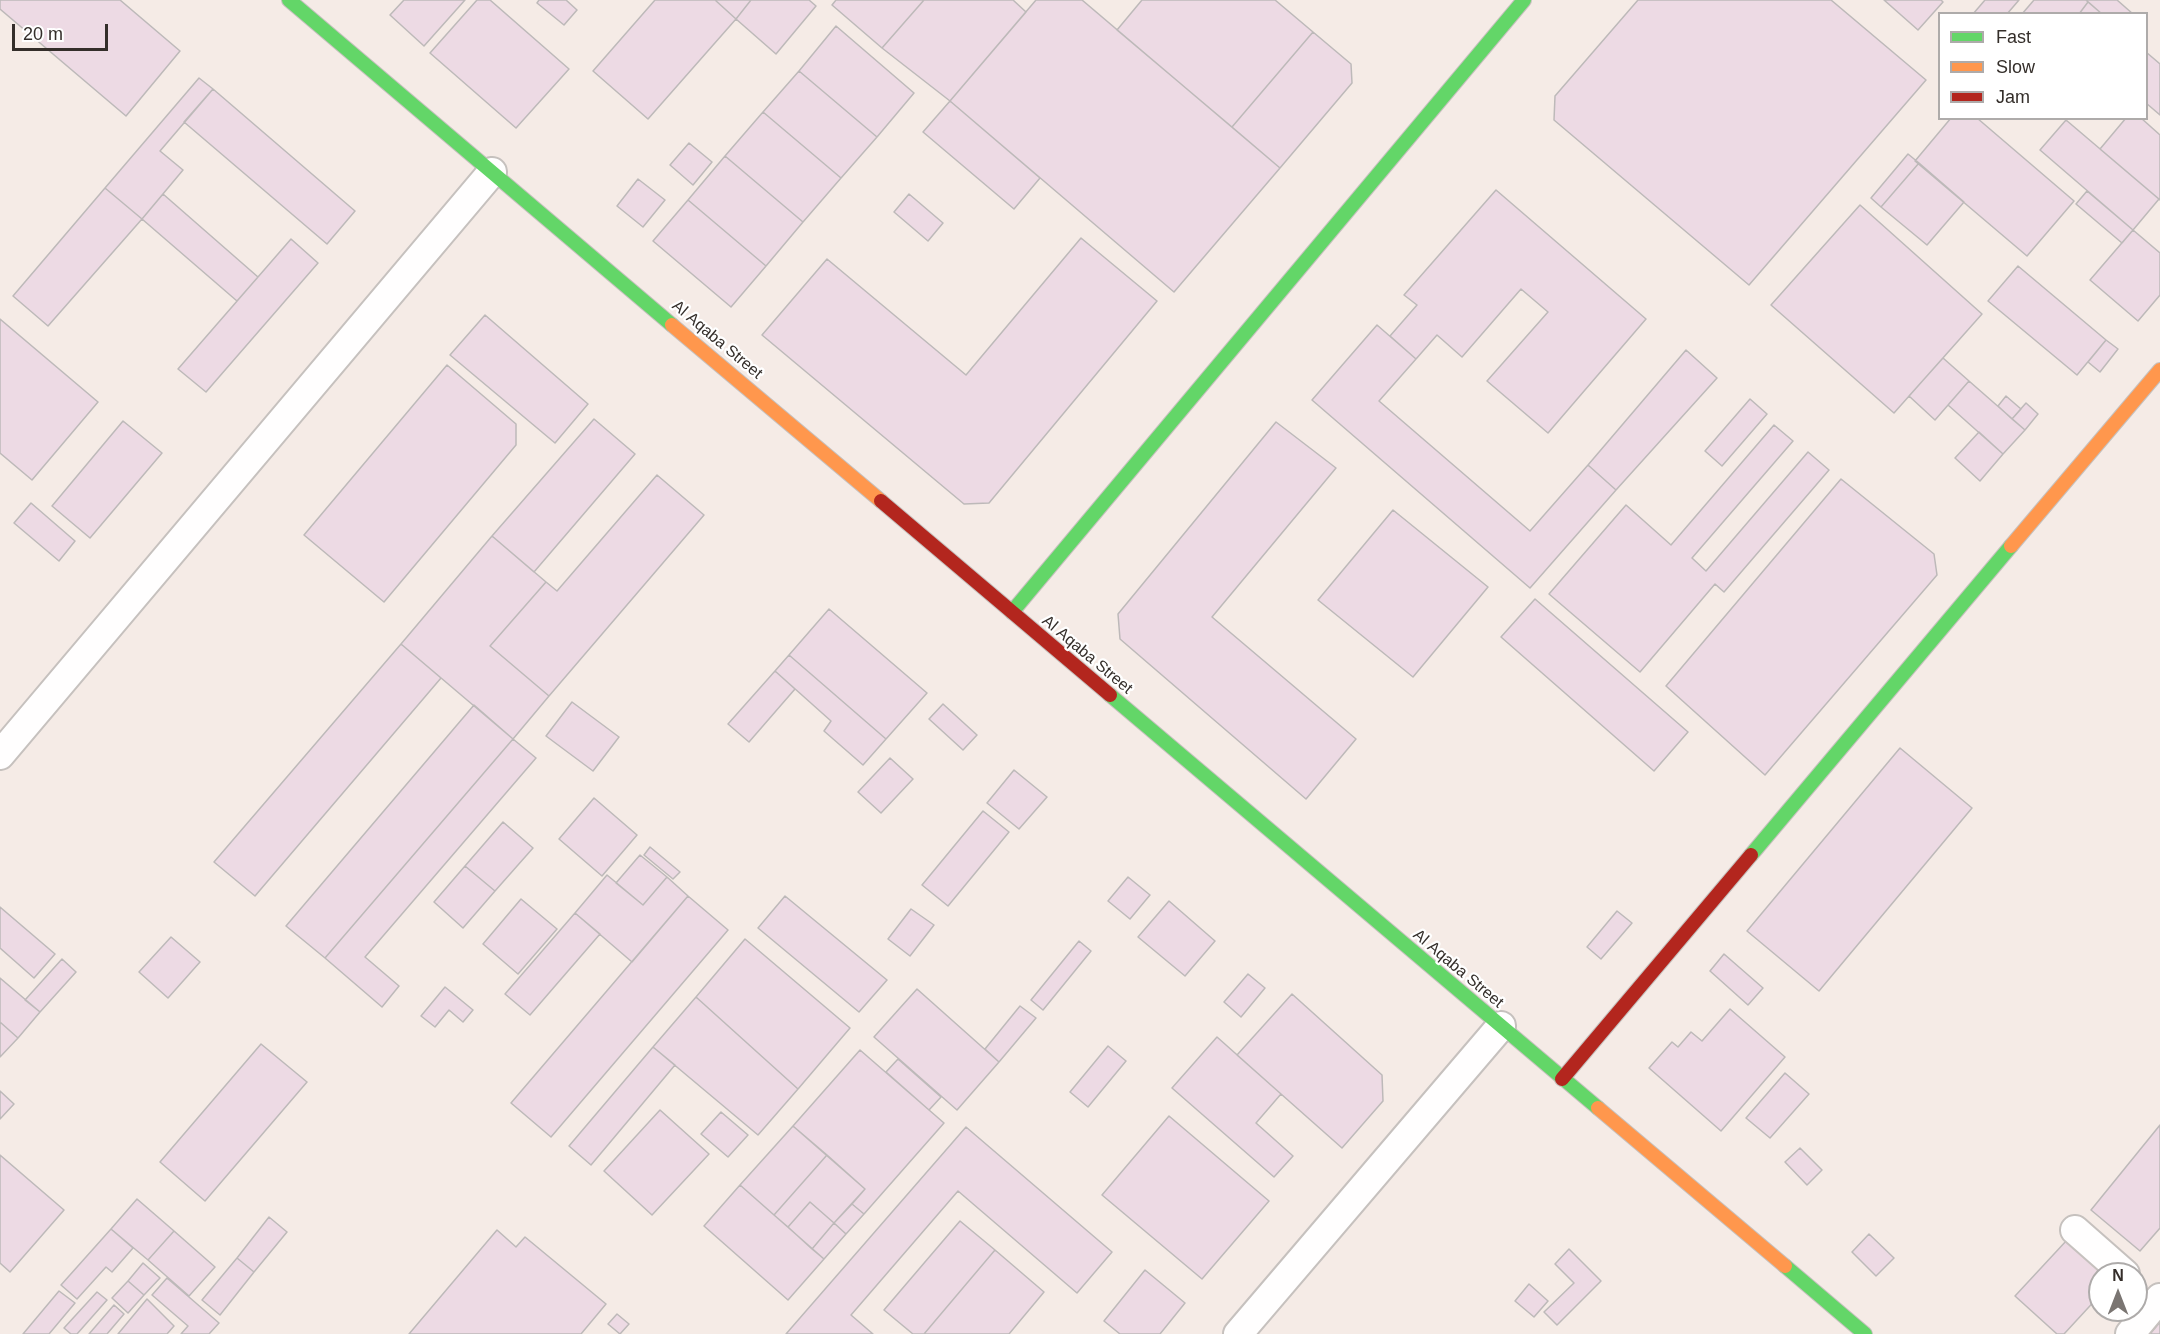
<!DOCTYPE html>
<html>
<head>
<meta charset="utf-8">
<style>
	body { margin:0 }
	#map { position:relative; width:2160px; height:1334px; overflow:hidden; background:#fcf9f7; font-family:Helvetica,sans-serif }
	canvas { display:block }
	.legend { position:absolute; left:1938px; top:12px; width:210px; height:108px; box-sizing:border-box; background:#fff; border:2px solid #aeabaa; margin:0; padding:8px 10px; list-style:none; font-size:18px; color:#342e2a }
	.legend li { display:flex; align-items:center; gap:12px; height:30px }
	.legend b { width:30px; border:2px solid #aeabaa }
	.north { position:absolute; left:2088px; top:1262px; width:60px; height:60px; box-sizing:border-box; background:#fff; border:2px solid #aeabaa; border-radius:50%; rotate:0deg; font-size:16px; font-weight:700; line-height:24px; text-align:center; color:#342e2a }
	.north::after { content:''; display:block; margin:auto; width:21px; height:27px; background:#7a7572; clip-path:polygon(50% 0,100% 100%,50% 72%,0 100%) }
	.scale { position:absolute; left:12px; top:24px; width:96px; height:27px; box-sizing:border-box; border:3px solid #342e2a; border-top:0; padding-left:8px; font-size:18px; line-height:21px; white-space:nowrap; color:#342e2a; -webkit-text-stroke:4px #fff; paint-order:stroke }
</style>
</head>
<body>
<div id="map">
<canvas width="2160" height="1334"></canvas>
<ul class="legend">
<li><b style="height:8px;background:#63d668"></b>Fast</li>
<li><b style="height:8px;background:#ff974d"></b>Slow</li>
<li><b style="height:8px;background:#b3261e"></b>Jam</li>
</ul>
<div class="north">N</div>
<div class="scale">20 m</div>
</div>
<script>
const ctx = document.querySelector('canvas').getContext('2d');
ctx.lineJoin = 'round';
function fill(path, color) {
  ctx.fillStyle = color;
  ctx.fill(path, 'evenodd');
}
function trace(path, color, width, dash) {
  ctx.strokeStyle = color;
  ctx.lineWidth = width;
  ctx.lineCap = dash ? 'butt' : 'round';
  ctx.setLineDash(dash || []);
  ctx.stroke(path);
}
function drawText(font, color, halo, rows, align = 'center') {
  ctx.font = font + ' Helvetica,sans-serif';
  ctx.lineWidth = 4.5;
  ctx.setLineDash([]);
  ctx.textBaseline = 'middle';
  ctx.strokeStyle = halo;
  ctx.fillStyle = color;
  for (const [text, x, y, turn = 0] of rows) {
    ctx.save();
    ctx.translate(x, y);
    ctx.rotate((+turn || 0) * Math.PI / 180);
    ctx.textAlign = isNaN(turn) ? turn : align;
    if (halo) ctx.strokeText(text, 0, 0);
    ctx.fillText(text, 0, 0);
    ctx.restore();
  }
}
fill(new Path2D(`
	M0,0H2160V1334H0ZM1940,14H2146V118H1940ZM2100,1274H2136V1310H2100Z`), '#f5ebe6');
const building = new Path2D(`
	M0,0H120L180,51L126,116L0,9Z
	M404,0H465L424,46L390,15Z
	M477,0H490L569,69L516,128L430,53Z
	M539,0H566L577,10L564,25L537,3Z
	M655,0H715L736,19L648,119L593,71Z
	M715,0H751L736,19Z
	M751,0H809L816,6L776,54L736,19Z
	M836,0H924L882,48L832,5Z
	M924,0H1013L1026,12L950,101L882,48Z
	M1036,0H1082L1280,168L1174,292L950,101Z
	M1142,0H1275L1313,32L1232,127L1117,30Z
	M1638,0H1831L1926,80L1749,285L1554,120L1555,96Z
	M1884,0H1941L1943,2L1918,30Z
	M1985,0H2019L2007,14H1973Z
	M2034,0H2086L2088,2L2079,14H2022Z
	M2086,0H2117L2133,14H2102Z
	M2088,2L2102,14H2079Z
	M836,26L914,93L877,137L799,71Z
	M1313,32L1351,64L1352,83L1280,168L1232,127Z
	M2146,52L2160,64V115L2146,103Z
	M799,71L877,137L841,178L763,112Z
	M199,78L213,89L160,151L183,170L142,219L105,188Z
	M213,89L355,211L327,244L184,122Z
	M950,101L1040,178L1014,209L923,132Z
	M763,112L841,178L803,222L725,156Z
	M1951,118H1977L2074,201L2027,256L1915,161Z
	M2126,118H2141L2160,135V200L2100,149Z
	M2066,120L2159,199L2133,230L2040,150Z
	M689,143L712,162L693,185L670,165Z
	M1908,154L1919,163L1881,207L1871,198Z
	M725,156L803,222L766,266L688,200Z
	M1919,163L1964,202L1927,245L1881,207Z
	M638,179L665,200L643,227L617,206Z
	M105,188L142,219L48,326L13,296Z
	M1496,190L1646,319L1548,433L1487,381L1548,312L1521,289L1462,357L1437,335L1416,359L1390,336L1417,305L1404,295Z
	M2087,191L2133,230L2122,243L2076,204Z
	M163,194L258,277L237,301L142,219Z
	M909,194L943,223L928,241L894,212Z
	M688,200L766,266L731,307L653,241Z
	M1860,205L1982,314L1894,413L1771,305Z
	M2133,230L2160,253V295L2138,321L2090,280Z
	M1081,238L1157,301L989,503L964,504L762,335L827,259L966,375Z
	M291,239L318,263L206,392L178,369Z
	M2018,266L2106,340L2077,375L1988,301Z
	M485,315L588,404L555,443L450,355Z
	M0,319L98,402L32,480L0,453Z
	M1377,325L1416,359L1379,401L1530,531L1588,465L1616,490L1530,588L1312,400Z
	M2106,340L2118,349L2100,372L2088,362Z
	M1686,350L1717,378L1616,490L1588,465Z
	M1943,358L1969,381L1935,420L1909,396Z
	M447,365L516,424V445L384,602L304,535Z
	M1969,381L2025,430L2003,454L1948,405Z
	M2006,396L2021,409L2012,419L1998,406Z
	M1750,399L1767,414L1722,466L1705,451Z
	M2026,403L2038,414L2025,430L2012,419Z
	M594,419L635,454L534,572L492,536Z
	M123,421L162,453L90,538L52,506Z
	M1276,422L1336,468L1212,617L1356,739L1306,799L1120,639L1118,614Z
	M1774,425L1793,441L1692,558L1706,571L1808,452L1829,470L1724,592L1715,584L1640,672L1549,594L1626,505L1671,545Z
	M1979,432L2003,454L1980,481L1955,458Z
	M657,475L704,515L549,696L490,646L546,582L557,591Z
	M1841,479L1934,554L1937,575L1765,775L1666,686Z
	M31,503L75,541L59,561L14,523Z
	M1393,510L1488,587L1413,677L1318,600Z
	M492,536L546,582L490,646L549,696L513,739L401,644Z
	M1535,599L1688,732L1654,771L1501,637Z
	M829,609L927,693L886,739L789,655Z
	M401,644L441,678L255,896L214,862Z
	M789,655L886,739L863,765L824,731L831,721L775,671Z
	M775,671L795,689L749,742L728,724Z
	M572,702L619,737L593,771L546,736Z
	M943,704L977,735L963,750L929,719Z
	M474,705L513,739L325,958L286,926Z
	M513,739L536,758L365,957L399,986L382,1007L325,958Z
	M1900,748L1972,808L1819,991L1747,931Z
	M890,758L913,779L881,813L858,792Z
	M1014,770L1047,797L1019,829L987,803Z
	M594,798L637,835L602,876L559,839Z
	M983,811L1009,832L948,906L922,885Z
	M503,822L533,848L495,891L465,866Z
	M650,847L680,872L673,879L644,855Z
	M640,855L667,877L643,905L616,883Z
	M465,866L495,891L463,928L434,902Z
	M607,875L643,905L667,877L688,896L632,962L575,913Z
	M1128,877L1150,895L1130,919L1108,901Z
	M688,896L728,930L551,1137L511,1103Z
	M785,896L887,980L859,1012L758,928Z
	M521,899L557,929L518,974L483,944Z
	M1169,901L1215,941L1185,976L1138,937Z
	M0,907L55,954L34,978L0,948Z
	M911,909L934,925L910,956L888,939Z
	M1617,911L1632,923L1601,959L1587,947Z
	M575,913L600,934L530,1015L505,994Z
	M171,937L200,962L168,998L139,972Z
	M745,939L850,1028L798,1089L696,997Z
	M1079,941L1091,951L1043,1010L1031,1000Z
	M1724,954L1763,988L1748,1005L1710,971Z
	M62,959L76,972L40,1012L25,1000Z
	M1248,974L1265,988L1241,1017L1224,1002Z
	M0,978L40,1012L18,1038L0,1022Z
	M445,987L473,1010L463,1022L449,1010L435,1027L421,1016Z
	M917,989L999,1062L957,1110L874,1037Z
	M1292,994L1382,1075L1383,1101L1342,1148L1237,1055Z
	M696,997L798,1089L758,1135L653,1047Z
	M1020,1006L1036,1018L999,1062L985,1049Z
	M1730,1009L1785,1057L1721,1131L1649,1068L1672,1042L1678,1047L1691,1032L1702,1041Z
	M0,1022L18,1038L0,1057Z
	M1217,1037L1281,1094L1256,1123L1293,1156L1274,1177L1172,1088Z
	M261,1044L307,1082L205,1201L160,1162Z
	M1108,1046L1126,1061L1088,1107L1070,1092Z
	M653,1047L675,1065L591,1165L569,1146Z
	M860,1050L944,1123L864,1214L852,1204L865,1189L793,1126Z
	M898,1059L941,1097L929,1110L886,1072Z
	M1785,1073L1809,1094L1770,1138L1746,1118Z
	M0,1091L14,1104L0,1119Z
	M660,1110L709,1154L652,1215L604,1171Z
	M721,1112L748,1135L728,1157L701,1134Z
	M1169,1116L1269,1201L1202,1279L1102,1195Z
	M2160,1125V1228L2140,1251L2091,1210Z
	M793,1126L827,1155L774,1215L740,1185Z
	M966,1127L1112,1252L1077,1293L958,1191L851,1315L873,1334H786Z
	M1800,1148L1822,1170L1807,1185L1785,1162Z
	M0,1155L64,1210L10,1272L0,1263Z
	M827,1155L865,1189L834,1223L810,1202L788,1227L774,1215Z
	M740,1185L824,1259L788,1300L704,1226Z
	M137,1199L174,1231L148,1260L111,1229Z
	M810,1202L834,1223L812,1249L788,1227Z
	M852,1204L864,1214L846,1234L834,1223Z
	M269,1217L287,1232L254,1272L237,1258Z
	M960,1221L995,1250L924,1334H913L884,1310Z
	M834,1223L846,1234L824,1259L812,1249Z
	M111,1229L133,1248L112,1272L106,1267L77,1299L61,1285Z
	M497,1230L516,1247L525,1237L606,1304L581,1334H409Z
	M174,1231L215,1267L189,1296L148,1260Z
	M1869,1234L1894,1258L1876,1276L1852,1252Z
	M2067,1240L2105,1274H2100V1295L2064,1334H2057L2015,1296Z
	M1569,1249L1601,1281L1557,1325L1544,1312L1574,1283L1555,1264Z
	M995,1250L1044,1292L1009,1334H924Z
	M237,1258L254,1272L220,1315L202,1300Z
	M143,1263L160,1278L144,1295L128,1281Z
	M1145,1270L1185,1303L1160,1334H1120L1104,1321Z
	M167,1278L219,1323L209,1334H181L188,1326L152,1295Z
	M128,1281L144,1295L128,1313L112,1298Z
	M1529,1284L1548,1301L1534,1317L1515,1301Z
	M59,1291L75,1303L49,1334H23Z
	M97,1292L107,1300L77,1334H71L64,1328Z
	M147,1299L174,1326L167,1334H118Z
	M114,1305L124,1314L107,1334H89Z
	M617,1314L629,1324L620,1334L608,1324Z
	M2160,1322V1334H2150Z`);
fill(building, '#eddae4');
trace(building, '#bdb9b9', 1.5);
const street = new Path2D(`
	M0,755L492,172
	M2075,1230L2125,1274
	M1238,1334L1501,1026
	M2130,1334L2160,1298`);
const fast = new Path2D(`
	M289,0L672,325
	M1012,612L1524,0
	M1110,695L1598,1108
	M1751,855L2011,546
	M1785,1266L1865,1334`);
const slow = new Path2D(`
	M672,325L881,501
	M2011,546L2160,370
	M1598,1108L1785,1266`);
const jam = new Path2D(`
	M881,501L1110,695
	M1562,1079L1751,855`);
trace(street, '#c6c1be', 32);
trace(fast, '#c6c1be', 16);
trace(slow, '#c6c1be', 16);
trace(jam, '#c6c1be', 16);
trace(street, '#fffefe', 28);
trace(fast, '#63d668', 14);
trace(slow, '#ff974d', 14);
trace(jam, '#b3261e', 14);
drawText('16px', '#342e2a', '#fff', [
	["Al Aqaba Street",717,340,40],
	["Al Aqaba Street",1087,655,40],
	["Al Aqaba Street",1458,969,40]
]);
</script>
</body>
</html>
